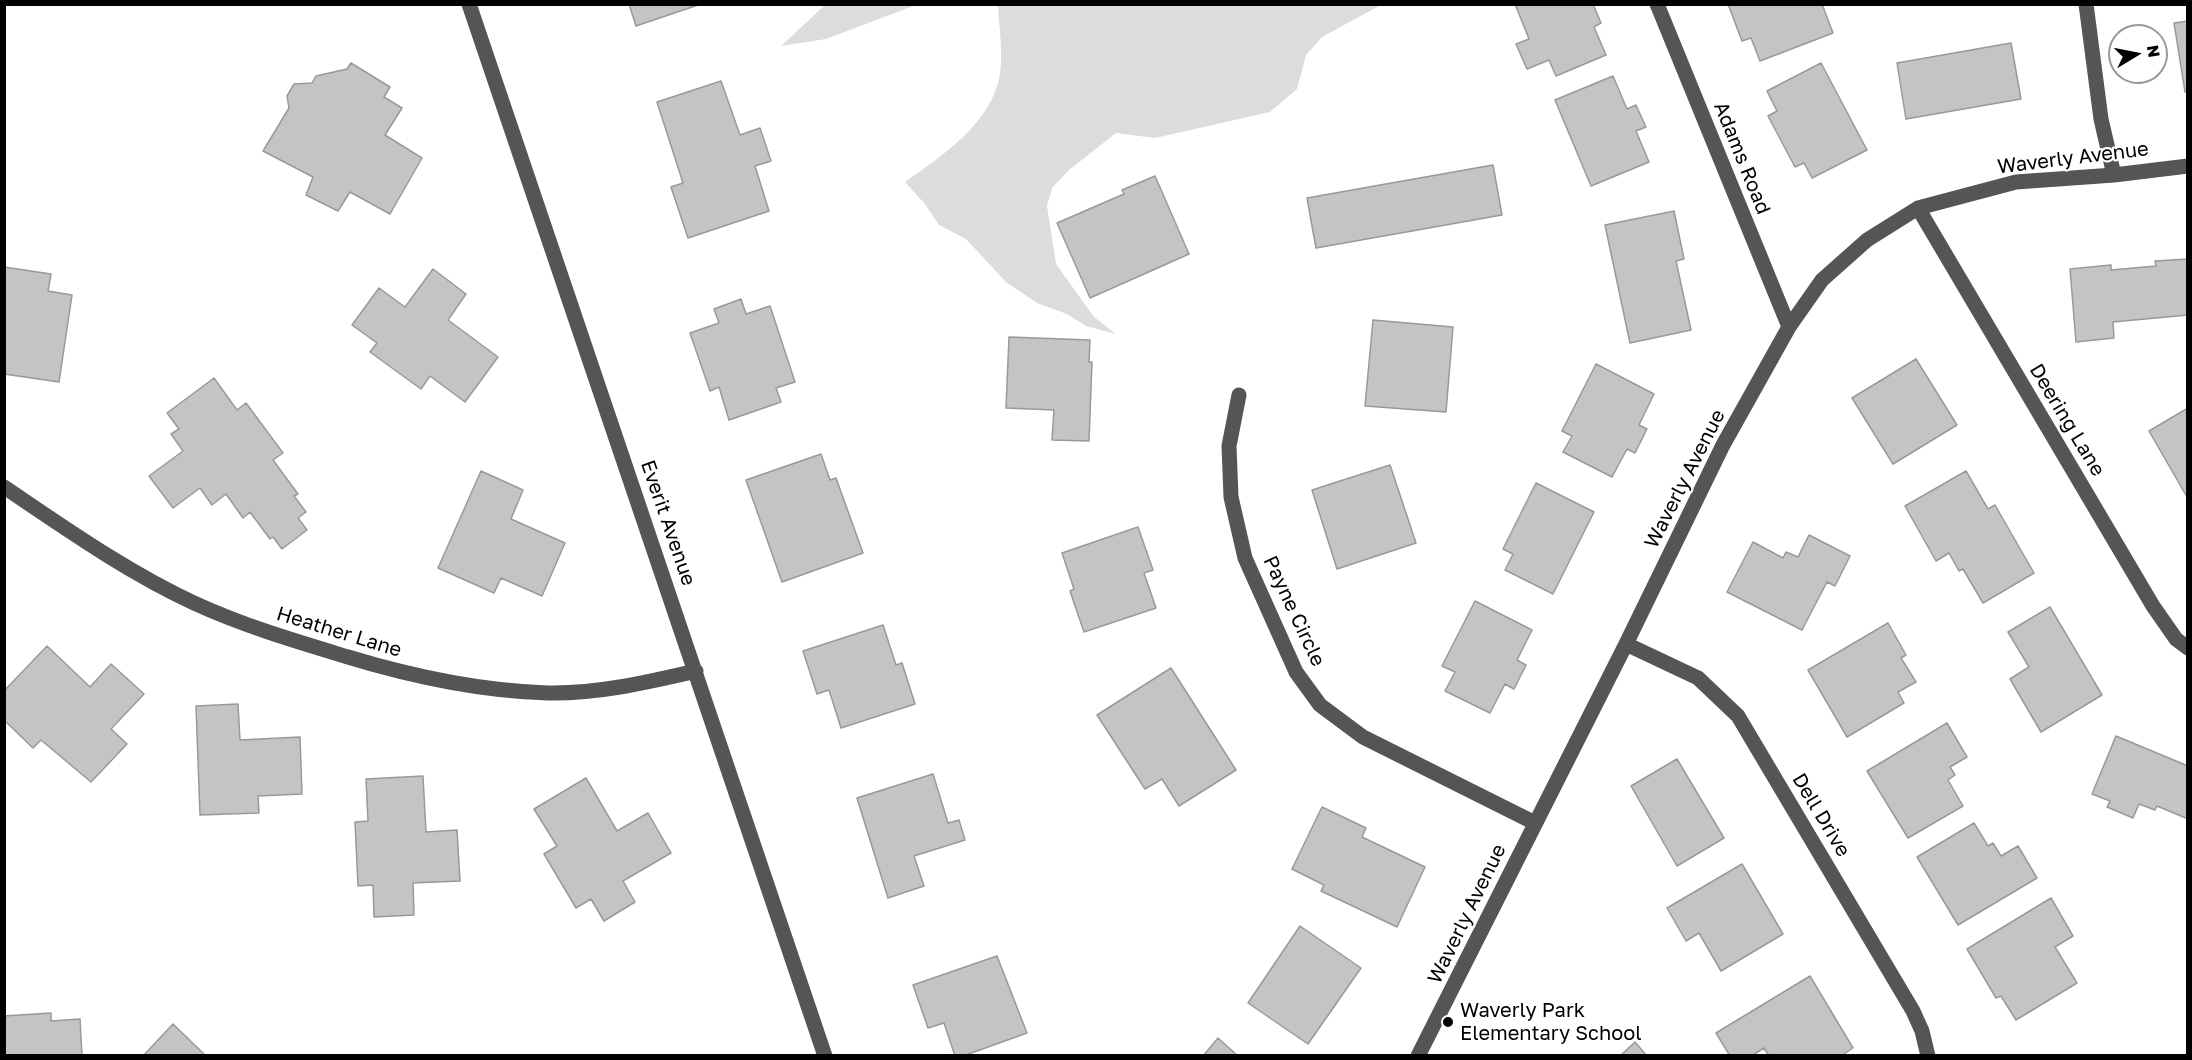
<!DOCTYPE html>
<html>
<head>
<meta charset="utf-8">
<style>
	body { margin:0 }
	#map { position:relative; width:2192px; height:1060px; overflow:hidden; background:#fff; font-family:"Golos Text",sans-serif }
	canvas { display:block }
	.frame { position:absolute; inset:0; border:6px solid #000; pointer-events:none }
	.north { position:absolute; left:2108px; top:24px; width:60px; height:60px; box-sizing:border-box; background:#fff; border:2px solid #999; border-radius:50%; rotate:80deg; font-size:16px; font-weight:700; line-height:24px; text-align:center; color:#000 }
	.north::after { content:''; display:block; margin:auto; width:21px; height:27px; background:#000; clip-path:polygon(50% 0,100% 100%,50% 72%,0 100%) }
</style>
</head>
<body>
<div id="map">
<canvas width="2192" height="1060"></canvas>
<div class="frame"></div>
<div class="north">N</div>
</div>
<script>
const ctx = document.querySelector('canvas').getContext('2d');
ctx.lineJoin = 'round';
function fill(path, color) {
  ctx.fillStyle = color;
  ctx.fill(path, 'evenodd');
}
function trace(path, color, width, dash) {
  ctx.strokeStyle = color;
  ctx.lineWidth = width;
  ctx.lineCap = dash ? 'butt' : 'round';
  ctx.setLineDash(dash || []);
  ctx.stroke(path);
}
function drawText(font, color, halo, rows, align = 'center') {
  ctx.font = font + ' "Golos Text",sans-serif';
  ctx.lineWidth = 4.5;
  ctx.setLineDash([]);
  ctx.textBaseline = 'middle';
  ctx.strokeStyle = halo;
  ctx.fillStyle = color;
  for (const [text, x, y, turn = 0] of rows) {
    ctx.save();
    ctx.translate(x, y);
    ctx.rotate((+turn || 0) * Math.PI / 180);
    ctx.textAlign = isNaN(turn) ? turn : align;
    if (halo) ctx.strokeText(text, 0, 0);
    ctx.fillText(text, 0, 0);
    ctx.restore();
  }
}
fill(new Path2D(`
	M825,5V4L916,5L826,39L781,46Z
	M998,5V4L1381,5L1322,37L1306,55L1297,89L1270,112L1155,138L1116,133L1069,170L1052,188L1047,206L1056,264L1094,317L1116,334L1086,326L1067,314L1037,303L1006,282L966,239L939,225L925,204L905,182C942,156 992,123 1000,74C1003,52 999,26 998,5Z`), '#dcdcdc');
const building = new Path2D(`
	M629,4H701L636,26Z
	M1515,4H1593L1601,23L1594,27L1606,55L1556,76L1549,60L1527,69L1516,44L1529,39Z
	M1728,4H1822L1833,33L1760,61L1751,38L1742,41Z
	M2188,21V91L2185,92L2174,23Z
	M2011,43L2021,99L1906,119L1897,63Z
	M351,63L390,87L384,97L402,108L385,135L422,158L390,214L350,192L338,211L306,195L313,177L263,151L289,108L287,96L294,84L312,83L316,76L347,69Z
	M1821,63L1867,150L1812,178L1804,163L1795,167L1768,116L1777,111L1767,91Z
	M1613,76L1627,109L1636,105L1646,127L1636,131L1649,162L1591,186L1555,100Z
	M721,81L740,135L760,128L771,161L755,166L769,211L688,238L671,187L683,183L657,102Z
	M1493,165L1502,215L1316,248L1307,198Z
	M1155,176L1189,254L1090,298L1057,223L1124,194L1122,190Z
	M1674,211L1684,259L1676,261L1691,330L1630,343L1605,225Z
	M2188,259V315L2113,322L2114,338L2076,342L2070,269L2111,265V270L2156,266L2155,261Z
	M4,267L51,274L48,291L72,295L59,382L4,374Z
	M433,269L466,294L448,320L498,357L465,402L430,376L421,389L370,352L377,343L352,325L379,288L405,307Z
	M741,299L746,314L770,306L795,382L776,388L781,402L729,420L719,387L710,391L690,333L719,323L714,309Z
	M1373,320L1453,327L1446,412L1365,406Z
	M1009,337L1090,340L1089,362H1092L1089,441L1052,440L1054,410L1006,408Z
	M1916,359L1957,425L1893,464L1852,398Z
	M1596,364L1654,394L1639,425L1647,429L1635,453L1627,449L1612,477L1563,452L1572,436L1562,431Z
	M214,378L237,410L246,403L283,453L273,460L298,494L294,496L306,512L298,518L307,530L282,549L273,537L270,539L250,512L243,518L226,494L212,505L200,488L173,508L149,476L183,451L171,434L179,429L167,413Z
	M2188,408V496L2187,497L2149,431Z
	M821,454L830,480L836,478L863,553L782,582L746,480Z
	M1390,465L1416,543L1337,569L1312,490Z
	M481,471L523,490L511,519L565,543L542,596L501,578L494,593L438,568Z
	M1966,471L1988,509L1995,505L2034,573L1983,603L1963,569L1959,571L1949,553L1936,561L1905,506Z
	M1536,483L1594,512L1553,594L1505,570L1513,554L1503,549Z
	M1138,527L1153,570L1144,573L1156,608L1084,632L1070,591L1074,589L1062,553Z
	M1809,535L1850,556L1835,586L1827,582L1802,630L1727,592L1753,542L1783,558L1786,552L1798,557Z
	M1475,601L1532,630L1517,660L1526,665L1514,689L1505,684L1490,713L1445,691L1455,672L1442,666Z
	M2050,607L2102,695L2041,732L2010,679L2029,667L2008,632Z
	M1888,623L1906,655L1901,658L1916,682L1898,692L1904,703L1847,737L1808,670Z
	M883,625L896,665L902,663L915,704L841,728L829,690L817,694L803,651Z
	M47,646L90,687L111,664L144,694L111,729L127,744L91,782L41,740L33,748L4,720V691Z
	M1171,668L1236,770L1179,806L1162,779L1145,789L1097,715Z
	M238,704L240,740L300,737L302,794L258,796L259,813L200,815L196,706Z
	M1947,723L1967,757L1950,767L1955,775L1948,780L1963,806L1908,838L1867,771Z
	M2116,736L2188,766V819L2157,806L2155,810L2139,804L2133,818L2107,807L2110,801L2092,794Z
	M1677,759L1724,838L1677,866L1631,786Z
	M933,774L948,823L959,820L965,840L914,856L924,886L888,898L857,798Z
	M423,776L426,832L457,830L460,881L413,883L414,915L374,917L373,885L358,886L355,822L368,821L366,779Z
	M586,778L617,831L648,813L671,853L623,881L635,902L604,921L591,899L576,908L544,854L557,846L534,809Z
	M1322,807L1366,828L1362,837L1425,867L1397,927L1321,891L1324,885L1292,869Z
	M1974,823L1988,846L1993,843L2001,856L2018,846L2037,878L1958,925L1917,857Z
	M1742,864L1783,934L1721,971L1699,933L1686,941L1667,908Z
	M2051,898L2073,936L2055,947L2077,983L2016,1020L2001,996L1996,998L1967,949Z
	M1300,926L1361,968L1308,1044L1248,1003Z
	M997,956L1027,1033L963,1056H955L944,1023L928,1028L913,985Z
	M1810,976L1853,1048L1841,1056H1769L1764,1048L1751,1056H1730L1716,1033Z
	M51,1013V1021L80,1019L82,1056H4V1016Z
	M173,1024L206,1056H143Z
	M1218,1038L1238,1056H1203Z
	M1635,1042L1647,1056H1620Z`);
fill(building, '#c4c4c4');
trace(building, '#999', 1.5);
trace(new Path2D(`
	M469,4L825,1056
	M1657,4L1789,327
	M2086,4L2101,119L2114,175
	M1918,208L2153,606L2176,639L2188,648
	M1239,395L1229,446L1231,497L1245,558L1296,672L1320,705L1363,737L1535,823
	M4,487C65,528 127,572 194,603C244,626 295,641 348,657C414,677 479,691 548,693C598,694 648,682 696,671
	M1626,644L1698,678L1738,716L1913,1011L1922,1031L1928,1056
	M1418,1056L1626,644L1723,445L1789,327L1822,280L1867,240L1918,208L2016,182L2114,175L2188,166`), '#555', 15);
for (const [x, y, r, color] of [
	[1448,1022,6,"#000"]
]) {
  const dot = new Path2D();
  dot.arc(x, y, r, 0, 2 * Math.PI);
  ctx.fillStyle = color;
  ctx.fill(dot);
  trace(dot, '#fff', 2);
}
drawText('20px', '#000', '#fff', [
	["Adams Road",1742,158,68],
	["Waverly Avenue",2073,158,-7],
	["Deering Lane",2067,420,59],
	["Waverly Avenue",1685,479,-63],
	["Everit Avenue",668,523,71],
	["Payne Circle",1294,611,65],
	["Heather Lane",339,632,17],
	["Dell Drive",1821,815,59],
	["Waverly Avenue",1467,914,-64]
]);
drawText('20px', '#000', '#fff', [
	["Waverly Park",1460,1011],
	["Elementary School",1460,1034]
], 'left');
</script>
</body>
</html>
